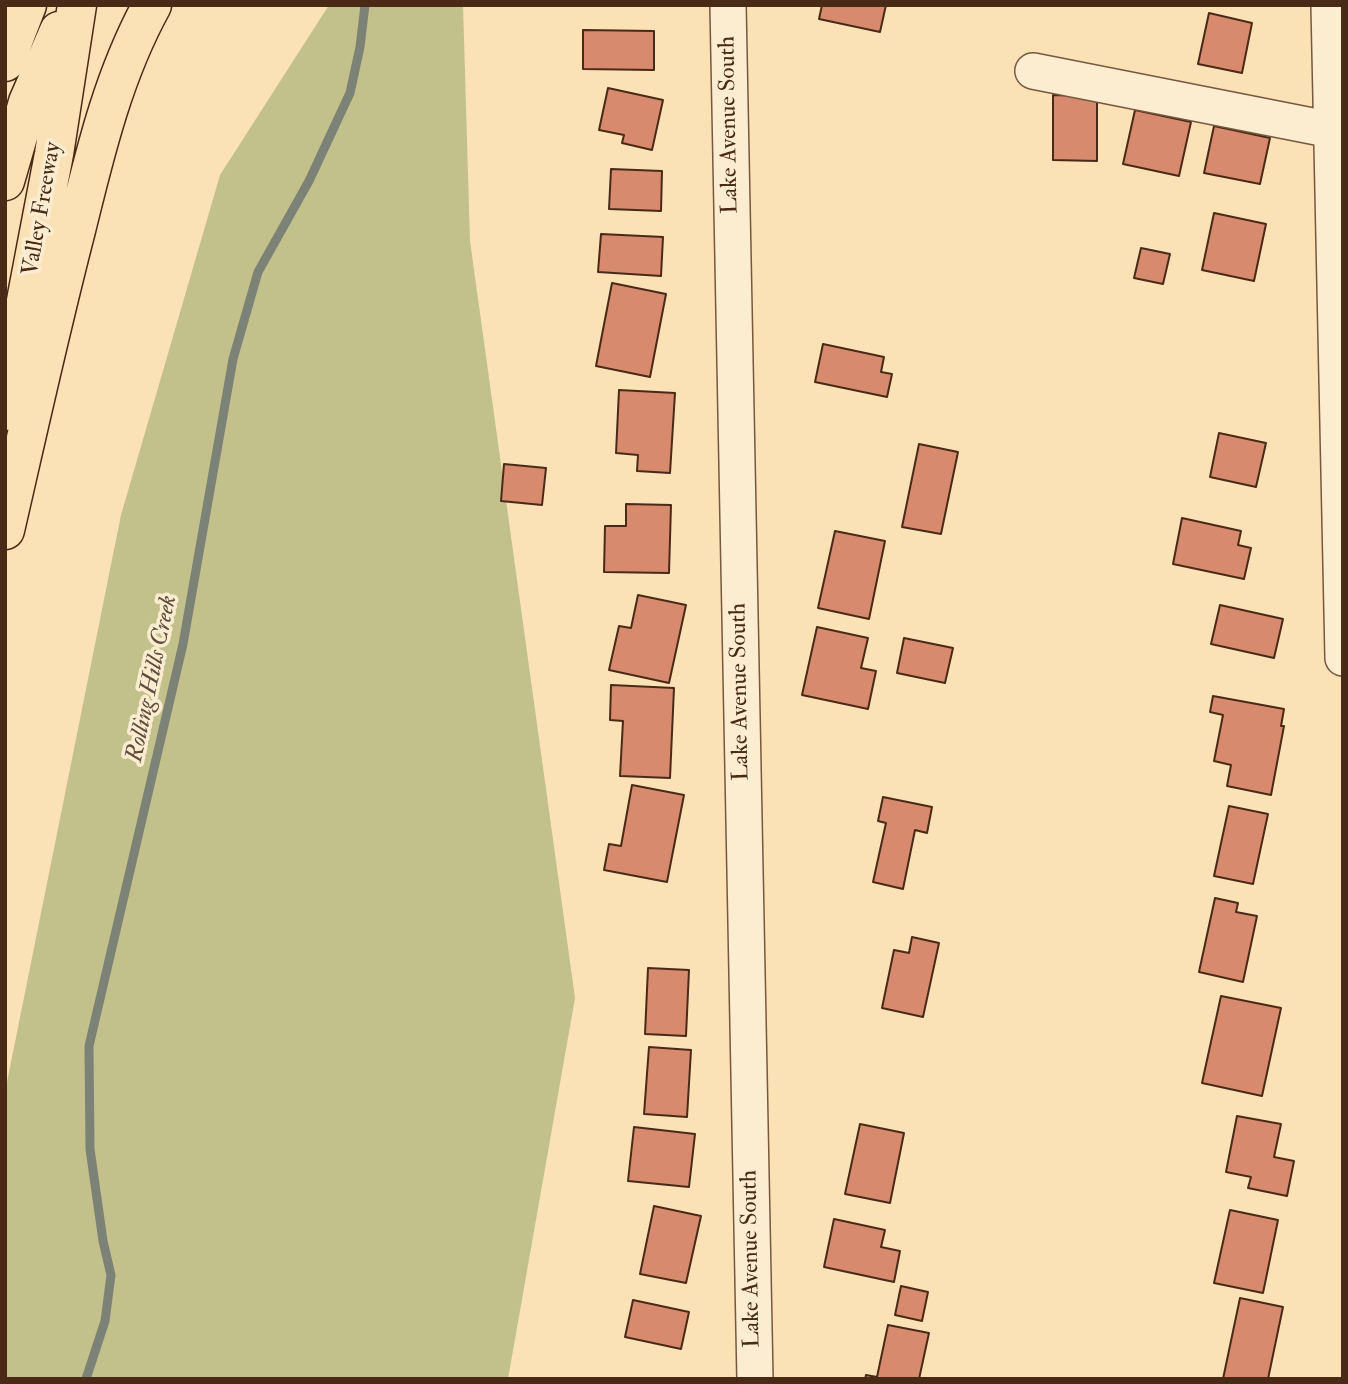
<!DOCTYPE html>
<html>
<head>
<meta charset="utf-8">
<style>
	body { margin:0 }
	#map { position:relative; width:1348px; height:1384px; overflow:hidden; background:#fbe1b6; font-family:"IM FELL Double Pica",serif }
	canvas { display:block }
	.frame { position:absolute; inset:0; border:7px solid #492a17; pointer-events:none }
</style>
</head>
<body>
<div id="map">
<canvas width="1348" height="1384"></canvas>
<div class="frame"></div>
</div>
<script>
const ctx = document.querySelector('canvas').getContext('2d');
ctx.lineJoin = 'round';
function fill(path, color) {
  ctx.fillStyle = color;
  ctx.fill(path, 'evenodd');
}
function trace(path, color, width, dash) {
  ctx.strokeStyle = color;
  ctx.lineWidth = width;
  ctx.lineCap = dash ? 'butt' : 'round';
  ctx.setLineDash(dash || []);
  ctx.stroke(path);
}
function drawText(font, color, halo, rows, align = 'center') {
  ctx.font = font + ' "IM FELL Double Pica",serif';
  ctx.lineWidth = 7;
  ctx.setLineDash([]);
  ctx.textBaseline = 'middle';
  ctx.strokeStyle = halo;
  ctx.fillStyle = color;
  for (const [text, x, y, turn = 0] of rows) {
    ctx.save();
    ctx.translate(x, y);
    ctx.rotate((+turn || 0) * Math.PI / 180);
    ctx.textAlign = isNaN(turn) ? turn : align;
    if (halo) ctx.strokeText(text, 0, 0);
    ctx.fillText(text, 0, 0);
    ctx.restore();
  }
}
fill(new Path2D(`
	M329,5H463L470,241L575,998L508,1379H5V1092L121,515L220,175Z`), '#c3c18b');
trace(new Path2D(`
	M86,1379L105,1321L111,1275L103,1241L90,1149L89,1046L183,644L233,359L258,272L309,181L350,93L360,47L365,5`), '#7d8276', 9);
const building = new Path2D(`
	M822,5H886L880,32L819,19Z
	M1209,13L1252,23L1242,73L1198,64Z
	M583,30L654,31V70L583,69Z
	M608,88L663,100L652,150L622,143L624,135L599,130Z
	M1053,95L1097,96V161L1053,160Z
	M1135,110L1191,122L1179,176L1123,164Z
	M1214,126L1270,138L1260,184L1204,173Z
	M611,169L662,171L661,211L609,209Z
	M1214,213L1266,224L1254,281L1202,270Z
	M601,234L663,237L661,276L598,272Z
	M1141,248L1170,254L1163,284L1134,278Z
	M612,283L666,294L650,377L596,366Z
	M823,344L884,357L881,372L892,374L887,397L815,382Z
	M619,390L675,393L670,473L637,471L638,455L616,453Z
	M1219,433L1266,443L1256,487L1210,477Z
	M919,444L958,452L941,534L902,527Z
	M504,464L546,468L542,505L501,501Z
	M626,504L671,505L669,573L604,572L605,526H626Z
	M1182,518L1241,531L1238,545L1251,548L1244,579L1173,564Z
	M835,531L885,541L869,619L818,608Z
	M638,595L686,605L669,683L609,670L619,626L631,628Z
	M1220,605L1283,619L1274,658L1211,644Z
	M817,627L868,638L861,668L876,671L868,709L802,695Z
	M904,638L953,648L945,683L897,673Z
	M611,685L674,688L670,778L620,776L623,721L610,720Z
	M1213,696L1284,709L1281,726H1284L1271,795L1227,786L1231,765L1214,761L1223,715L1210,712Z
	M632,785L684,795L667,882L604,870L609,844L621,846Z
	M883,797L932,807L927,833L915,830L903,889L873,882L886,823L878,821Z
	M1229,806L1268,814L1253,884L1214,876Z
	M1215,898L1238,903L1236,912L1257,916L1243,982L1199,972Z
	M912,937L939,943L923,1017L882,1008L894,950L909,953Z
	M648,968L689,970L686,1036L645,1034Z
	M1221,996L1281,1008L1262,1096L1202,1083Z
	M649,1047L691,1050L687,1117L644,1114Z
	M1237,1116L1281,1124L1274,1157L1294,1161L1287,1196L1248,1188L1251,1177L1226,1172Z
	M860,1124L904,1133L890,1203L845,1194Z
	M634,1127L695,1134L689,1187L628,1181Z
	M654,1206L701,1216L686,1283L640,1274Z
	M1230,1210L1278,1220L1263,1293L1214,1283Z
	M834,1219L885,1230L881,1247L900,1251L894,1282L824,1267Z
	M901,1286L928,1292L922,1321L895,1315Z
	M1240,1298L1283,1307L1268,1379H1223Z
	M633,1300L689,1312L681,1349L625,1337Z
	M888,1325L929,1333L919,1379H865L866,1375L877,1377Z`);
fill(building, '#d78a6e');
trace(building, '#492a17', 2);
const minor = new Path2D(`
	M728,5L755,1379
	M1329,5L1343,658
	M1033,71L1332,130`);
const highway = new Path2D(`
	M5,62L27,5
	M5,181L28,102L59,31
	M5,411L54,154L77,5
	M5,530C28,430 50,330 76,230C95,153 113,76 152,5`);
trace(minor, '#76583f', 38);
trace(highway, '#492a17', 41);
trace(minor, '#fcecd0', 35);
trace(highway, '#fbe1b6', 38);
drawText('23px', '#492a17', '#fcecd0', [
	["Lake Avenue South",730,125,-91],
	["Valley Freeway",43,209,-80],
	["Lake Avenue South",741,692,-91],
	["Lake Avenue South",752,1259,-91]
]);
drawText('italic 24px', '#5f4e3f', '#fcecd0', [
	["Rolling Hills Creek",153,679,-78]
]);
</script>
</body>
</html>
